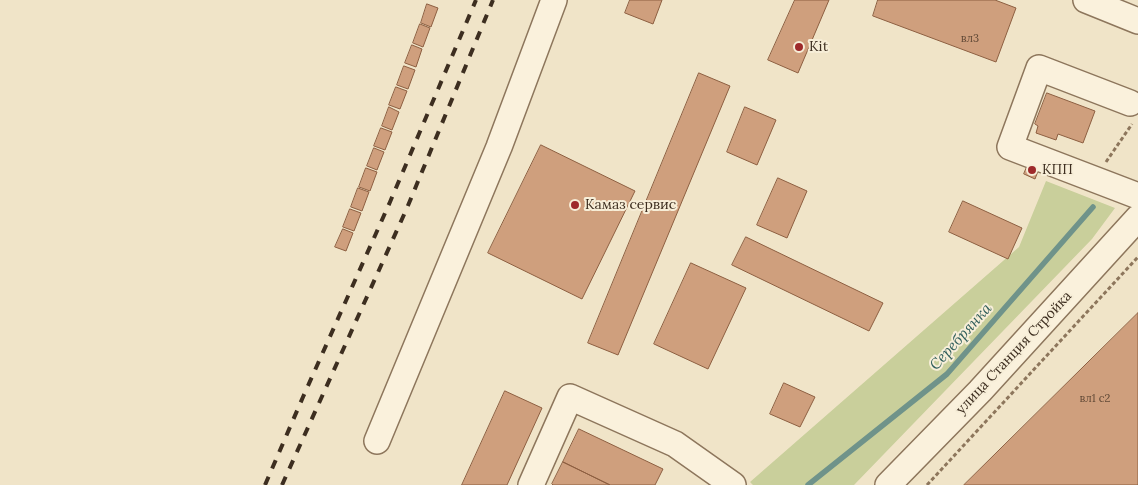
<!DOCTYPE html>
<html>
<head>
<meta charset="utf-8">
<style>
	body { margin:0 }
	canvas { display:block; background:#f0e4c8 }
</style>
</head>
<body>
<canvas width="1138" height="485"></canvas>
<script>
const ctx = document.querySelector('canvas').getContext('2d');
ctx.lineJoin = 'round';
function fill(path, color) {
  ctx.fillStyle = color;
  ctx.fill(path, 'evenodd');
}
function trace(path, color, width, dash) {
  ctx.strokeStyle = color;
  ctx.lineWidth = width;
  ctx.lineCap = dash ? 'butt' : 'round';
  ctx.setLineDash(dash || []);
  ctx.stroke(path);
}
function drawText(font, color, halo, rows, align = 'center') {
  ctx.font = font + ' Lora,serif';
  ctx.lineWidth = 4;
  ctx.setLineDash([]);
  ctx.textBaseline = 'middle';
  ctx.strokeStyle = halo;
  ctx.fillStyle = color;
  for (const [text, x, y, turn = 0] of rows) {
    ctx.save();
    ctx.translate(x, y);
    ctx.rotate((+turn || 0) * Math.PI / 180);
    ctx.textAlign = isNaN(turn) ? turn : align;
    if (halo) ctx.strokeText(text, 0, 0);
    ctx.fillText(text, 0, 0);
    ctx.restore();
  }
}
fill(new Path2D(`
	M1046,181L1115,208L1092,239L854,485H753L750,482L1019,247Z`), '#c9cf9b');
trace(new Path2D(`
	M808,485L947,374L1093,207`), '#6f938a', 5.5);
const building = new Path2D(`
	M630,0H662L653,24L625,13Z
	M795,0H829L798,73L768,60Z
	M878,0H995L1016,8L996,62L873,16Z
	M427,4L438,8L431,27L421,23Z
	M420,24L430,28L423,47L413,43Z
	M412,45L422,49L416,67L405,63Z
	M404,66L415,70L408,89L397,85Z
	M699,73L730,86L618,355L588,343Z
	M396,87L407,91L400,109L389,105Z
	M1047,93L1095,111L1083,143L1058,134L1056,140L1036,133L1038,126L1035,124Z
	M389,107L399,112L392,130L382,126Z
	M745,107L776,120L757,165L727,152Z
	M381,128L392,132L385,150L374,146Z
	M541,145L635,191L582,299L488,253Z
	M374,148L384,152L377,170L367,166Z
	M1029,162L1040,166L1035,179L1024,174Z
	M366,168L377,172L370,191L359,187Z
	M778,178L807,191L787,238L757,225Z
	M358,188L369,192L362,211L351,207Z
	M963,201L1022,228L1008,259L949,232Z
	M350,209L361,213L354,231L343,227Z
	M343,229L353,233L346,251L335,247Z
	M746,237L883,303L869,331L732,265Z
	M691,263L746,288L708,369L654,344Z
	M1138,313V485H964Z
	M784,383L815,397L800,427L770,414Z
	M505,391L542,408L507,485H462Z
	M579,429L663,469L655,485H610L563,462Z
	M563,462L610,485H553L552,484Z`);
fill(building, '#cf9f7d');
trace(building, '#8d5f41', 1);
const minor = new Path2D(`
	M1086,0L1138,21
	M1130,103L1039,68L1010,147L1138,196
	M377,441L499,147L554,0
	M531,485L570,397L675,444L733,485
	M888,485L980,391L1138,218`);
trace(minor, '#8d765c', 28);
trace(new Path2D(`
	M1106,162L1132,124
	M927,485L1138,257`), '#8d765c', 3, [4, 2.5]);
trace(minor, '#faf1dc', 25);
trace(new Path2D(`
	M265,485L303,397L390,202L476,0
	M282,485L407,208L493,0`), '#3d2e20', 4, [9, 9]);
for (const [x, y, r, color] of [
	[799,47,5,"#9e2a2b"],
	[1032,170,5,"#9e2a2b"],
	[575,205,5,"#9e2a2b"]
]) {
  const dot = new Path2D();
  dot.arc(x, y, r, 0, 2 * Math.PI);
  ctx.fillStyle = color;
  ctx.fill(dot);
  trace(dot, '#f7eed8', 2);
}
drawText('11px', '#624a37', null, [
	["вл3",970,39],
	["вл1 с2",1095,399]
]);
drawText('14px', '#3d2e20', '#f7eed8', [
	["Kit",809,47],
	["КПП",1042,170],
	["Камаз сервис",585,205]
], 'left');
drawText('14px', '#3d2e20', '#f7eed8', [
	["улица Станция Стройка",1014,353,-47]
]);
drawText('italic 15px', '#2f5d5a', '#f7eed8', [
	["Серебрянка",961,337,-48]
]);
</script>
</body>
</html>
